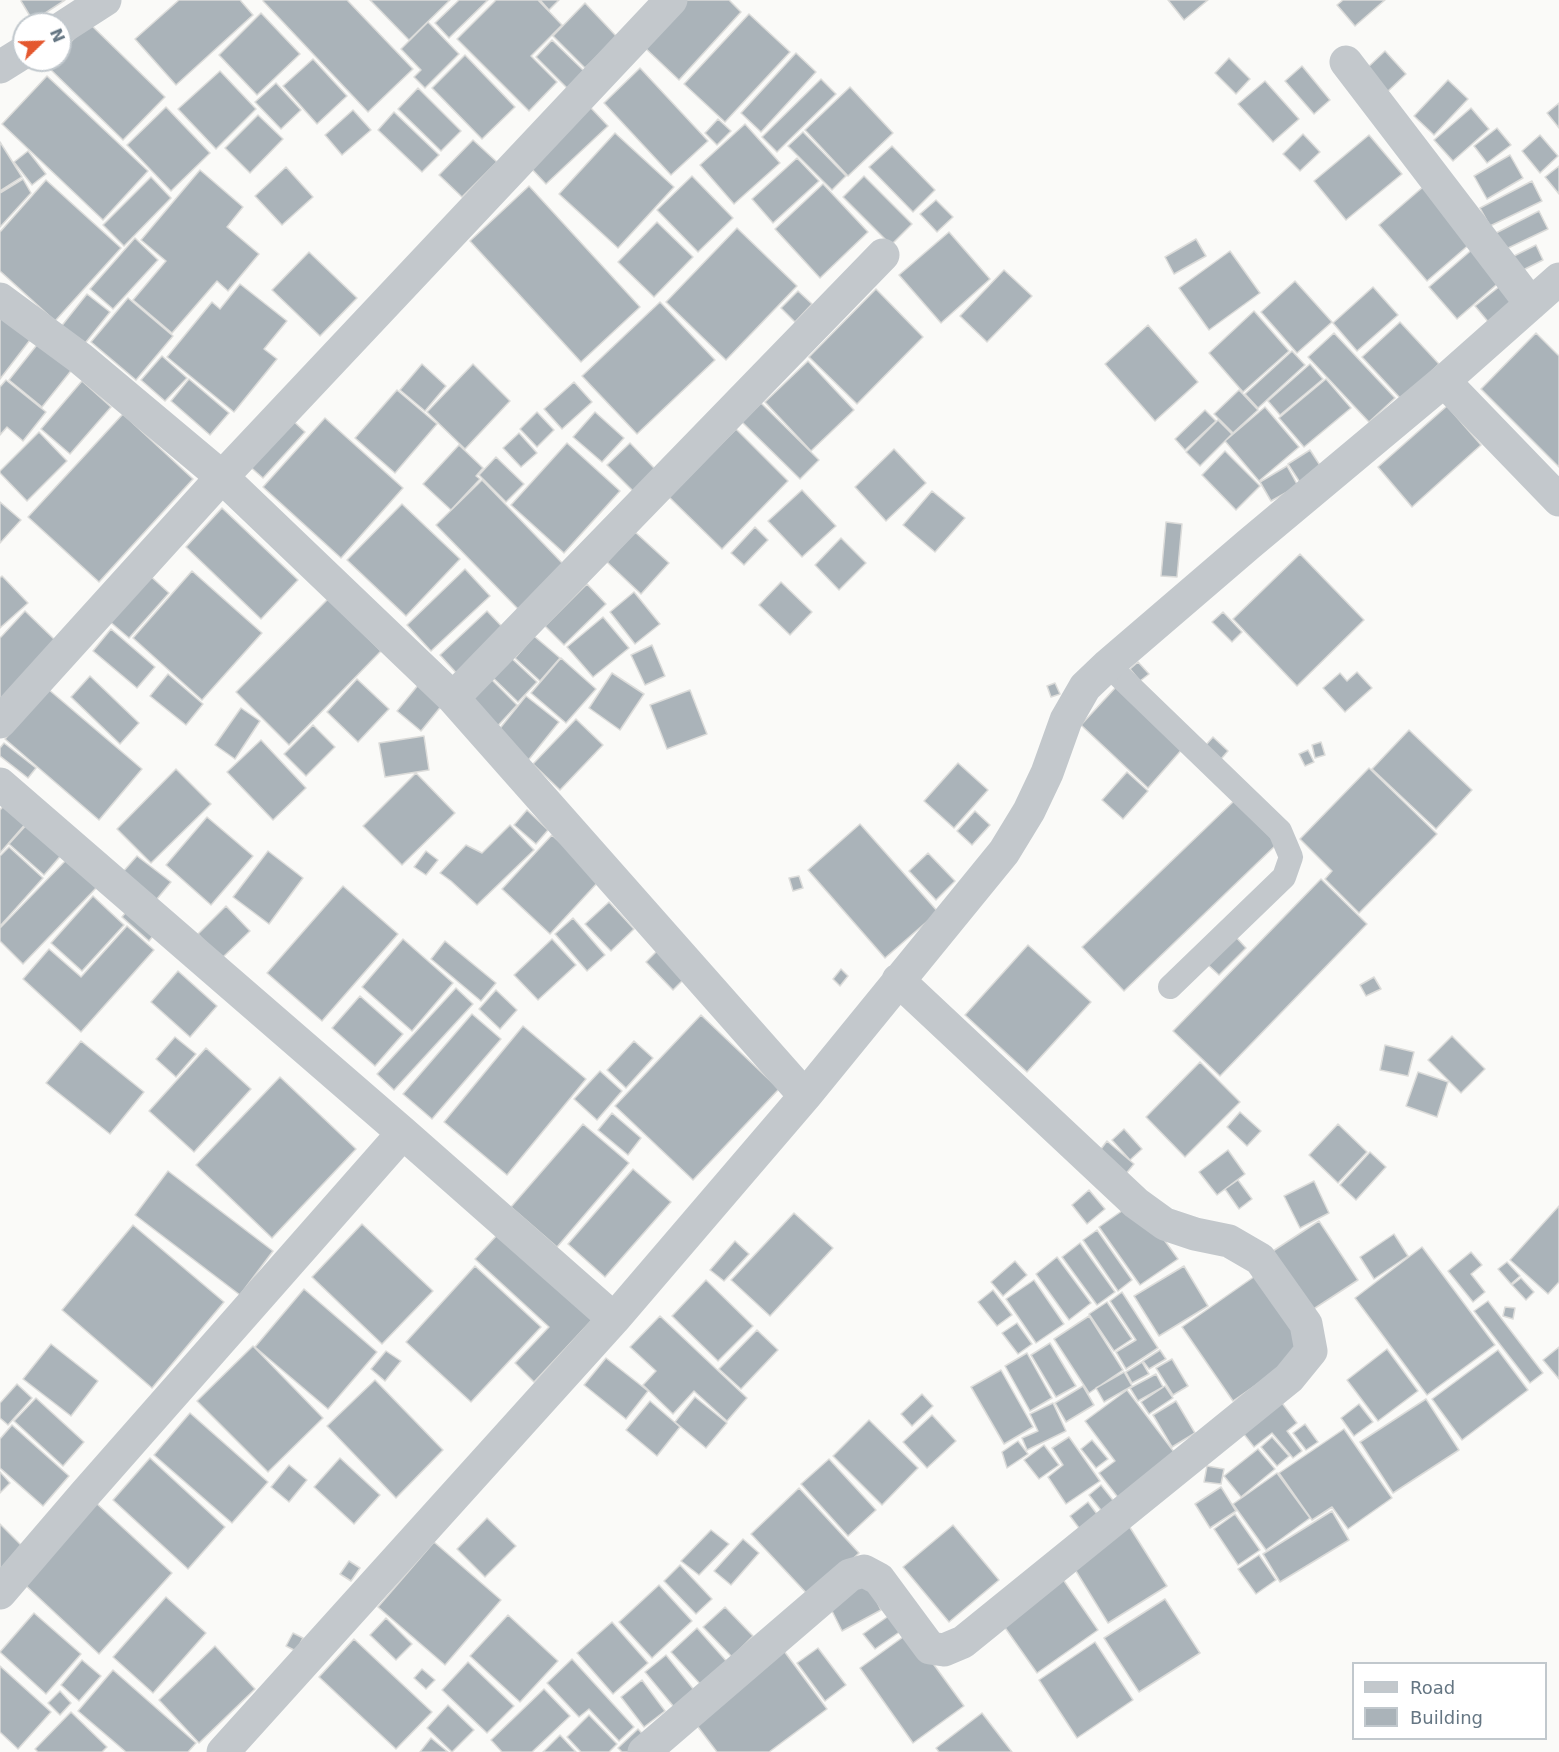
<!DOCTYPE html>
<html>
<head>
<meta charset="utf-8">
<style>
	body { margin:0 }
	#map { position:relative; width:1559px; height:1752px; overflow:hidden; background:#fafaf8; font-family:"DejaVu Sans",sans-serif }
	canvas { display:block }
	.legend { position:absolute; left:1352px; top:1662px; width:195px; height:78px; box-sizing:border-box; background:#fff; border:2px solid #c1c8cd; margin:0; padding:8px 10px; list-style:none; font-size:18px; color:#657683 }
	.legend li { display:flex; align-items:center; gap:12px; height:30px }
	.legend b { width:30px; border:2px solid #c1c8cd }
	.north { position:absolute; left:12px; top:12px; width:60px; height:60px; box-sizing:border-box; background:#fff; border:2px solid #c1c8cd; border-radius:50%; rotate:67deg; font-size:16px; font-weight:700; line-height:24px; text-align:center; color:#657683 }
	.north::after { content:''; display:block; margin:auto; width:21px; height:27px; background:#e4572e; clip-path:polygon(50% 0,100% 100%,50% 72%,0 100%) }
</style>
</head>
<body>
<div id="map">
<canvas width="1559" height="1752"></canvas>
<ul class="legend">
<li><b style="height:8px;background:#c3c8cc"></b>Road</li>
<li><b style="height:16px;background:#aab3b9"></b>Building</li>
</ul>
<div class="north">N</div>
</div>
<script>
const ctx = document.querySelector('canvas').getContext('2d');
ctx.lineJoin = 'round';
function fill(path, color) {
  ctx.fillStyle = color;
  ctx.fill(path, 'evenodd');
}
function trace(path, color, width, dash) {
  ctx.strokeStyle = color;
  ctx.lineWidth = width;
  ctx.lineCap = dash ? 'butt' : 'round';
  ctx.setLineDash(dash || []);
  ctx.stroke(path);
}
const building = new Path2D(`
	M22,0H65L33,21L21,1Z
	M179,0H240L253,15L176,85L135,39Z
	M264,0H347L413,69L368,112L263,1Z
	M370,0H450L409,40Z
	M459,0H488L449,38L435,23Z
	M496,0H538L562,25L531,56L557,82L529,111L457,39Z
	M540,0H559L549,10Z
	M684,0H729L741,12L679,80L642,45Z
	M1168,0H1208L1184,20Z
	M1343,0H1385L1355,26L1337,5Z
	M585,3L617,37L585,68L553,36Z
	M261,13L300,54L257,95L219,55Z
	M749,14L790,52L725,122L684,84Z
	M428,22L459,54L425,88L414,77L421,70L401,49Z
	M89,23L165,97L123,140L47,66L53,60H60V53Z
	M552,40L584,71L567,88L536,57Z
	M1385,51L1406,74L1386,93L1365,70Z
	M796,53L816,72L761,132L741,113Z
	M465,55L515,107L482,139L432,88Z
	M1229,58L1250,79L1236,94L1215,73Z
	M313,59L347,96L317,124L283,86Z
	M1302,66L1330,100L1314,114L1285,81Z
	M640,68L708,141L671,175L604,103Z
	M220,71L256,109L216,149L178,109Z
	M47,76L148,171L103,220L2,124Z
	M821,79L836,94L777,152L762,137Z
	M1448,80L1468,99L1434,135L1414,116Z
	M1265,81L1299,119L1273,142L1238,104Z
	M276,83L301,110L281,129L255,102Z
	M850,87L893,133L848,176L805,130Z
	M418,88L461,131L441,151L398,109Z
	M1559,103V128L1547,113Z
	M166,107L210,153L171,191L127,145Z
	M590,107L608,126L546,184L528,165Z
	M1471,108L1489,129L1453,161L1434,140Z
	M353,110L371,130L342,155L325,135Z
	M394,112L439,155L422,172L378,130Z
	M258,115L283,139L250,173L225,148Z
	M718,119L731,131L717,145L705,133Z
	M745,124L780,163L734,204L700,165Z
	M1497,128L1511,145L1487,163L1474,146Z
	M803,132L846,176L832,190L788,146Z
	M615,133L674,187L618,248L559,194Z
	M1303,134L1320,152L1300,171L1283,154Z
	M1369,135L1402,174L1346,220L1314,181Z
	M1540,135L1558,156L1540,173L1522,151Z
	M473,140L497,162L462,197L439,175Z
	M0,142L22,177L0,191Z
	M892,146L935,190L913,212L869,167Z
	M28,151L46,174L32,185L14,162Z
	M1510,155L1523,178L1487,199L1474,176Z
	M797,158L819,181L773,223L752,199Z
	M1559,166V194L1545,177Z
	M286,167L313,197L282,225L255,196Z
	M200,170L243,207L227,227L259,254L228,291L217,281L172,333L133,300L166,261L141,240Z
	M692,176L733,218L698,252L657,210Z
	M864,176L912,224L891,245L843,197Z
	M151,177L171,198L124,246L103,225Z
	M23,179L31,193L0,227V193Z
	M46,180L121,248L55,321L0,271V232Z
	M1532,181L1542,201L1490,226L1480,208Z
	M823,184L868,232L820,278L775,229Z
	M529,186L640,307L581,362L470,241Z
	M1423,187L1471,243L1427,281L1379,225Z
	M936,200L953,217L937,232L920,214Z
	M1539,211L1548,229L1504,250L1496,233Z
	M657,222L693,257L654,297L618,262Z
	M737,228L797,286L726,360L666,302Z
	M949,232L990,279L941,323L899,275Z
	M135,238L158,260L113,309L90,289Z
	M1196,239L1206,256L1174,274L1165,257Z
	M1536,245L1543,260L1519,272L1512,257Z
	M1475,247L1503,279L1457,319L1429,287Z
	M1230,251L1260,293L1209,330L1179,288Z
	M309,252L357,298L320,336L272,290Z
	M1004,270L1032,296L987,342L960,316Z
	M1295,281L1332,322L1297,353L1261,312Z
	M1505,282L1519,299L1490,324L1475,306Z
	M240,284L287,321L264,349L277,359L234,412L167,357L212,302L220,309Z
	M1373,287L1398,315L1357,351L1333,323Z
	M876,289L923,337L857,404L809,357Z
	M798,291L812,304L795,322L781,308Z
	M87,294L110,312L82,347L60,328Z
	M128,298L173,336L136,380L91,342Z
	M660,302L715,360L637,434L582,376Z
	M1254,311L1289,351L1243,392L1209,353Z
	M0,316L30,340L0,379Z
	M1400,322L1439,364L1402,400L1362,357Z
	M1148,325L1198,382L1155,421L1105,364Z
	M1334,333L1395,398L1369,422L1308,357Z
	M1536,333L1559,356V467L1481,389Z
	M44,336L78,362L42,407L9,380Z
	M1292,351L1305,365L1258,408L1245,394Z
	M162,356L187,378L165,401L141,380Z
	M808,361L854,410L811,451L765,402Z
	M422,364L446,386L425,411L400,390Z
	M473,364L510,401L465,449L427,412Z
	M1310,364L1323,379L1280,415L1268,401Z
	M189,379L229,413L210,435L171,401Z
	M1326,379L1351,408L1304,447L1279,418Z
	M6,380L46,412L23,441L7,427L0,435V387Z
	M82,381L111,407L70,454L41,429Z
	M574,382L592,402L562,429L544,409Z
	M397,390L437,424L395,473L355,438Z
	M1239,390L1258,410L1233,433L1214,414Z
	M761,403L819,460L800,479L742,422Z
	M1447,406L1481,445L1412,507L1378,467Z
	M1265,407L1299,447L1259,481L1225,441Z
	M1205,410L1216,421L1185,450L1175,439Z
	M537,412L554,430L537,447L520,429Z
	M595,412L624,438L602,462L573,437Z
	M123,414L193,479L99,582L28,517Z
	M289,417L305,432L263,478L247,464Z
	M325,418L403,488L341,558L263,487Z
	M1218,420L1232,434L1200,466L1186,452Z
	M736,429L788,481L722,549L669,497Z
	M39,432L67,461L27,501L0,473V471Z
	M519,433L537,453L521,467L503,448Z
	M567,443L620,491L564,553L511,505Z
	M630,443L655,469L633,491L607,465Z
	M459,445L483,468L476,476L480,479L451,510L423,484Z
	M894,449L926,483L886,521L855,487Z
	M1310,450L1323,470L1301,484L1288,464Z
	M1225,451L1260,486L1236,510L1202,475Z
	M496,457L524,484L506,502L479,475Z
	M1287,466L1298,486L1271,501L1260,482Z
	M482,480L565,566L519,610L436,525Z
	M802,490L836,526L802,557L768,521Z
	M932,491L965,518L935,552L903,525Z
	M0,502L21,520L0,543Z
	M402,504L460,559L406,616L347,560Z
	M222,508L298,580L261,619L186,547Z
	M1166,522L1182,524L1177,577L1161,576Z
	M755,527L768,540L744,565L731,553Z
	M635,532L669,563L641,594L607,562Z
	M841,538L866,563L839,590L815,565Z
	M1300,554L1364,620L1297,686L1233,619Z
	M465,569L490,596L431,651L407,625Z
	M192,571L262,633L202,700L133,638Z
	M148,574L169,593L129,638L108,620Z
	M2,576L28,603L0,628V578Z
	M781,582L812,612L790,635L759,605Z
	M587,584L606,604L564,645L545,626Z
	M634,592L660,624L635,644L610,612Z
	M328,599L381,651L289,745L236,692Z
	M25,611L56,641L0,700V638Z
	M487,611L508,633L461,678L440,655Z
	M1223,612L1242,632L1232,642L1212,622Z
	M603,617L629,648L593,677L567,647Z
	M111,629L155,667L137,688L93,651Z
	M534,636L560,658L540,681L515,658Z
	M652,645L665,676L645,685L631,655Z
	M507,654L537,682L518,702L488,673Z
	M561,658L596,689L566,723L531,693Z
	M1138,662L1149,674L1140,681L1130,669Z
	M1357,672L1372,688L1345,712L1323,688L1340,673L1347,681Z
	M612,673L644,694L620,730L589,708Z
	M168,674L203,704L186,725L150,696Z
	M90,676L139,723L120,744L71,697Z
	M357,679L389,709L358,742L327,712Z
	M491,679L517,705L493,731L466,705Z
	M1055,683L1060,694L1051,697L1047,686Z
	M419,684L443,704L421,731L397,711Z
	M1117,686L1184,747L1148,788L1081,725Z
	M48,689L142,769L99,820L5,739Z
	M690,690L707,734L667,749L650,705Z
	M526,696L559,722L526,763L493,737Z
	M241,708L260,721L235,759L215,745Z
	M576,719L603,745L560,790L533,764Z
	M313,725L335,747L306,776L284,754Z
	M1409,730L1472,790L1436,829L1372,769Z
	M424,736L429,770L385,777L379,743Z
	M1213,737L1228,751L1221,759L1205,746Z
	M261,740L306,788L273,820L227,772Z
	M1321,742L1325,755L1315,758L1312,745Z
	M4,743L36,768L28,778L0,756V748Z
	M1308,750L1314,762L1305,766L1299,754Z
	M958,763L988,790L954,828L924,801Z
	M1369,768L1437,834L1359,913L1325,879L1332,871L1300,839Z
	M176,769L211,804L151,863L117,829Z
	M1127,772L1148,791L1123,819L1102,800Z
	M416,773L455,813L402,865L363,826Z
	M1235,800L1277,844L1124,991L1082,947Z
	M6,803L28,821L0,853V810Z
	M527,810L548,830L536,844L514,825Z
	M975,811L990,825L972,845L957,831Z
	M207,817L253,856L211,905L166,865Z
	M29,822L64,852L44,875L9,844Z
	M860,824L938,912L885,958L808,870Z
	M510,825L534,850L477,905L451,881L440,873L466,845L482,853Z
	M552,835L600,880L550,934L502,889Z
	M9,847L43,878L0,926V856Z
	M268,851L303,878L269,924L233,897Z
	M426,851L438,860L426,875L414,867Z
	M928,853L955,881L936,900L909,871Z
	M70,856L99,885L23,964L0,941V928Z
	M137,856L171,882L156,900L122,873Z
	M799,876L803,888L793,891L789,878Z
	M1321,879L1367,924L1220,1076L1173,1031Z
	M343,886L398,934L322,1021L267,973Z
	M93,896L124,925L82,971L51,943Z
	M609,902L634,929L611,951L585,924Z
	M133,903L160,927L149,941L122,917Z
	M226,906L250,931L221,959L198,934Z
	M573,918L605,955L587,971L555,934Z
	M127,926L154,950L81,1032L23,979L49,949L81,977Z
	M1234,935L1246,948L1219,975L1206,963Z
	M403,939L453,983L412,1031L362,987Z
	M552,939L576,965L538,1000L514,975Z
	M445,941L496,983L481,1001L431,959Z
	M1028,945L1091,1002L1027,1072L965,1015Z
	M657,951L683,980L673,990L646,962Z
	M841,969L848,976L840,986L833,979Z
	M178,971L217,1006L190,1037L151,1002Z
	M1374,977L1381,989L1366,996L1360,985Z
	M456,988L473,1004L394,1090L377,1074Z
	M496,990L517,1010L500,1029L479,1009Z
	M360,996L403,1034L375,1066L332,1028Z
	M472,1014L501,1039L432,1119L403,1094Z
	M701,1015L779,1089L693,1180L615,1106Z
	M523,1026L586,1079L507,1175L444,1122Z
	M1452,1036L1485,1069L1461,1093L1428,1060Z
	M175,1037L196,1054L176,1077L156,1059Z
	M81,1041L144,1092L110,1134L46,1083Z
	M634,1041L653,1058L626,1088L607,1070Z
	M1385,1045L1414,1052L1408,1076L1380,1070Z
	M206,1048L251,1089L194,1152L149,1111Z
	M1200,1062L1240,1102L1185,1157L1146,1117Z
	M600,1071L622,1091L597,1120L574,1099Z
	M1418,1072L1448,1082L1437,1117L1406,1106Z
	M280,1077L356,1149L272,1238L196,1165Z
	M1240,1112L1261,1131L1247,1146L1227,1127Z
	M612,1113L641,1138L628,1155L598,1130Z
	M583,1124L629,1163L557,1247L511,1207Z
	M1338,1124L1367,1152L1338,1183L1309,1155Z
	M1124,1129L1142,1149L1130,1160L1112,1140Z
	M1107,1141L1134,1164L1124,1176L1098,1153Z
	M1228,1150L1245,1174L1217,1195L1199,1172Z
	M1370,1152L1386,1167L1356,1200L1340,1185Z
	M633,1169L671,1202L605,1277L568,1244Z
	M168,1171L273,1251L240,1295L135,1215Z
	M1238,1180L1252,1199L1239,1209L1225,1189Z
	M1314,1181L1329,1213L1300,1228L1284,1196Z
	M1089,1190L1105,1209L1087,1224L1072,1205Z
	M1136,1201L1178,1259L1140,1285L1099,1227Z
	M1559,1206V1282L1548,1294L1510,1260Z
	M794,1213L833,1248L770,1316L731,1280Z
	M1319,1221L1358,1280L1312,1310L1273,1251Z
	M362,1224L433,1291L382,1344L312,1277Z
	M133,1225L224,1302L152,1388L62,1310Z
	M1097,1230L1132,1280L1118,1291L1083,1240Z
	M499,1233L592,1320L534,1382L515,1363L549,1327L475,1259Z
	M1394,1234L1408,1256L1374,1279L1360,1257Z
	M735,1241L749,1254L724,1281L710,1270Z
	M1080,1243L1115,1292L1097,1305L1062,1257Z
	M1422,1247L1495,1345L1427,1395L1355,1298Z
	M1471,1252L1482,1265L1471,1274L1485,1292L1473,1302L1448,1271Z
	M1057,1257L1091,1303L1069,1320L1036,1274Z
	M1015,1261L1027,1275L1003,1296L991,1282Z
	M1507,1262L1520,1276L1511,1284L1498,1269Z
	M475,1266L541,1327L471,1402L406,1342Z
	M1184,1266L1208,1306L1159,1336L1134,1296Z
	M1258,1274L1309,1348L1233,1401L1182,1327Z
	M1521,1278L1534,1292L1526,1300L1512,1285Z
	M706,1280L753,1326L718,1361L672,1316Z
	M1034,1280L1064,1324L1036,1343L1006,1299Z
	M304,1289L377,1352L328,1409L255,1347Z
	M993,1290L1012,1315L997,1326L978,1302Z
	M1122,1292L1158,1348L1126,1369L1116,1352L1136,1340L1110,1301Z
	M1488,1301L1543,1373L1530,1383L1474,1311Z
	M1107,1302L1132,1339L1114,1351L1089,1314Z
	M1505,1307L1515,1308L1513,1319L1503,1316Z
	M660,1316L747,1398L727,1421L694,1391L673,1414L643,1385L656,1371L630,1347Z
	M1089,1316L1123,1370L1089,1393L1054,1339Z
	M1017,1323L1032,1344L1018,1354L1002,1333Z
	M757,1330L778,1350L741,1389L719,1369Z
	M1050,1343L1076,1386L1056,1397L1031,1355Z
	M51,1344L98,1381L71,1416L23,1379Z
	M253,1346L323,1418L268,1472L197,1401Z
	M1559,1347V1379L1543,1360Z
	M1387,1349L1418,1391L1378,1421L1347,1380Z
	M1160,1350L1166,1359L1149,1369L1143,1361Z
	M1498,1350L1528,1390L1462,1440L1432,1399Z
	M386,1351L401,1361L385,1381L371,1369Z
	M1027,1353L1052,1398L1030,1411L1005,1366Z
	M606,1358L648,1391L626,1419L584,1385Z
	M1172,1359L1188,1386L1173,1395L1156,1368Z
	M1142,1362L1149,1374L1132,1383L1126,1372Z
	M1001,1370L1033,1427L1004,1444L971,1387Z
	M1124,1372L1132,1386L1104,1402L1096,1388Z
	M1156,1374L1163,1387L1138,1401L1130,1388Z
	M375,1380L443,1450L396,1498L327,1426Z
	M17,1384L32,1398L8,1425L0,1418V1403Z
	M1083,1386L1094,1405L1066,1422L1055,1403Z
	M1165,1386L1173,1398L1149,1414L1141,1402Z
	M1127,1390L1177,1456L1120,1500L1099,1473L1115,1461L1085,1421Z
	M922,1394L933,1406L912,1426L901,1414Z
	M695,1397L727,1423L706,1448L675,1422Z
	M36,1398L84,1442L63,1466L14,1421Z
	M1426,1399L1459,1450L1393,1493L1360,1442Z
	M650,1401L680,1427L657,1456L626,1430Z
	M1176,1401L1195,1433L1172,1447L1153,1415Z
	M1053,1403L1066,1431L1027,1450L1022,1438L1038,1431L1030,1414Z
	M1282,1403L1297,1423L1287,1431L1302,1451L1293,1458L1272,1433L1254,1447L1243,1433Z
	M1359,1404L1373,1422L1354,1436L1341,1418Z
	M190,1413L268,1482L232,1523L154,1455Z
	M932,1415L956,1441L927,1468L903,1442Z
	M869,1420L918,1468L882,1505L833,1456Z
	M1305,1424L1318,1442L1306,1450L1293,1433Z
	M12,1425L69,1476L43,1506L0,1468V1439Z
	M1344,1429L1392,1498L1348,1529L1332,1507L1312,1520L1279,1473Z
	M1069,1437L1100,1481L1066,1504L1048,1477L1063,1465L1052,1448Z
	M1272,1437L1289,1456L1277,1466L1261,1447Z
	M1092,1440L1108,1459L1096,1468L1081,1449Z
	M1018,1441L1028,1454L1007,1468L1002,1452Z
	M1044,1445L1059,1465L1039,1479L1024,1460Z
	M1258,1449L1275,1469L1241,1497L1224,1476Z
	M150,1458L225,1527L188,1569L113,1500Z
	M340,1458L380,1495L354,1524L314,1487Z
	M829,1459L876,1510L848,1536L801,1484Z
	M289,1465L307,1480L289,1502L271,1487Z
	M1207,1466L1224,1469L1221,1484L1204,1482Z
	M0,1472L10,1483L0,1493Z
	M1277,1473L1310,1518L1266,1550L1233,1504Z
	M1101,1485L1116,1504L1104,1514L1089,1495Z
	M1221,1487L1236,1511L1210,1528L1195,1504Z
	M799,1488L859,1553L811,1598L751,1534Z
	M95,1502L172,1573L99,1654L22,1582Z
	M1088,1502L1100,1518L1082,1532L1070,1516Z
	M1332,1511L1349,1540L1280,1582L1263,1554Z
	M1235,1514L1260,1550L1238,1565L1214,1529Z
	M487,1518L516,1546L485,1577L457,1549Z
	M0,1524L23,1547L0,1570Z
	M953,1525L999,1580L949,1622L903,1567Z
	M1129,1526L1167,1586L1108,1623L1071,1563Z
	M711,1530L729,1544L699,1575L681,1561Z
	M743,1539L759,1553L731,1585L714,1571Z
	M434,1542L501,1600L445,1665L378,1607Z
	M1259,1555L1276,1580L1256,1594L1238,1569Z
	M349,1561L360,1568L351,1581L340,1574Z
	M680,1565L712,1599L696,1614L664,1581Z
	M1062,1578L1098,1630L1037,1673L1001,1622Z
	M867,1582L881,1610L842,1631L828,1603Z
	M659,1585L692,1621L652,1658L619,1622Z
	M166,1597L206,1633L153,1693L113,1657Z
	M1165,1599L1200,1653L1139,1692L1104,1638Z
	M725,1607L753,1636L732,1657L703,1627Z
	M34,1613L81,1654L46,1694L0,1652Z
	M508,1615L558,1661L520,1702L470,1656Z
	M890,1615L901,1631L875,1649L863,1634Z
	M386,1618L412,1644L396,1660L370,1635Z
	M612,1622L648,1663L613,1694L577,1653Z
	M697,1628L728,1663L702,1686L671,1652Z
	M910,1632L964,1706L913,1743L860,1668Z
	M293,1633L303,1638L296,1651L286,1646Z
	M354,1639L432,1712L396,1749L319,1677Z
	M1095,1642L1133,1700L1077,1738L1039,1680Z
	M215,1646L255,1689L199,1743L159,1700Z
	M818,1648L846,1685L825,1701L797,1663Z
	M784,1651L827,1709L769,1752H717L692,1719Z
	M666,1655L694,1690L674,1707L645,1672Z
	M572,1659L634,1727L619,1741L589,1709L579,1717L547,1683Z
	M82,1660L101,1676L79,1701L61,1685Z
	M468,1662L514,1706L487,1733L442,1690Z
	M0,1666L51,1712L18,1749L0,1732Z
	M422,1669L435,1680L426,1689L414,1678Z
	M113,1670L196,1743L188,1752H126L78,1711Z
	M642,1680L665,1711L644,1727L621,1697Z
	M544,1689L570,1716L532,1752H502L491,1740Z
	M60,1691L71,1703L60,1715L48,1703Z
	M448,1705L474,1730L452,1752L427,1728Z
	M71,1712L107,1747L102,1752H38L35,1749Z
	M982,1713L1012,1752H939L936,1748Z
	M589,1715L617,1744L609,1752H581L567,1737Z
	M638,1729L648,1740L636,1752H622L618,1748Z
	M560,1735L576,1752H543Z
	M431,1738L448,1752H420Z`);
fill(building, '#aab3b9');
trace(building, '#dcdcda', 1.5);
trace(new Path2D(`
	M1108,665L1280,831L1291,857L1284,877L1170,987`), '#c3c8cc', 24);
trace(new Path2D(`
	M60,29L105,0
	M1346,62L1531,304
	M0,67L24,52
	M0,299L80,358L222,477L453,698L805,1096
	M1444,381L1559,500
	M453,698L883,255
	M0,722L222,477L671,0
	M0,784L403,1133L614,1319
	M0,1593L85,1494L403,1133
	M223,1752L614,1319L805,1096L1004,852L1029,811L1047,773L1066,720L1085,687L1108,665L1249,544L1444,381L1559,279
	M644,1752L850,1575L864,1571L879,1579L930,1648L944,1650L963,1642L1289,1378L1311,1351L1306,1324L1260,1259L1229,1241L1195,1234L1165,1224L1136,1203L898,980`), '#c3c8cc', 33);
</script>
</body>
</html>
